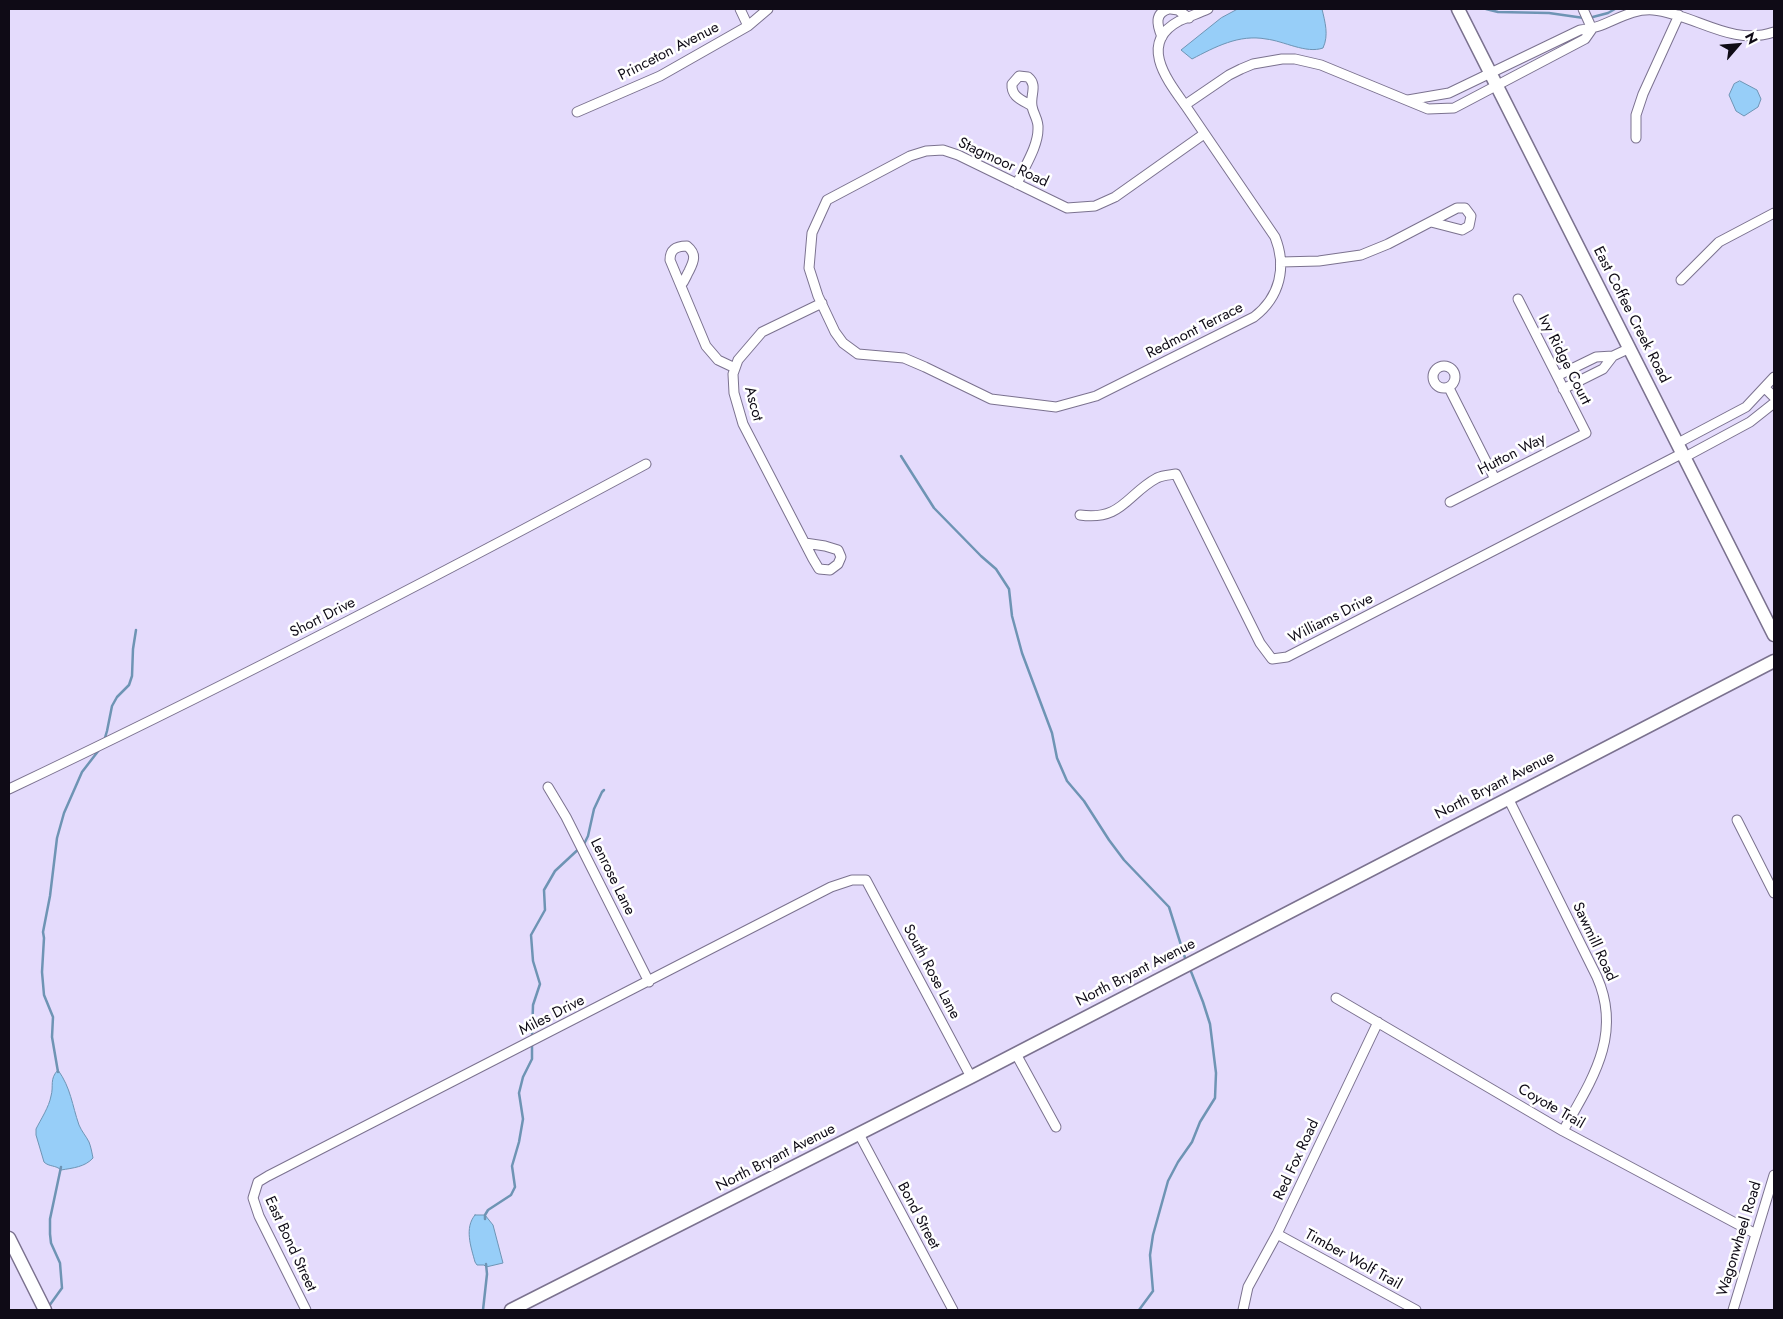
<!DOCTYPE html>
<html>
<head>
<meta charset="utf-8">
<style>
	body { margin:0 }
	#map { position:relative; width:1783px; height:1319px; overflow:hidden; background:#e4dbfc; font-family:Jost,sans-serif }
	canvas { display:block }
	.frame { position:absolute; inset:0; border:10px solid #0f0b16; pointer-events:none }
	.north { position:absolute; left:1713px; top:20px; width:50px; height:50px; -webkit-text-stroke:4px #fff; paint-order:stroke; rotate:63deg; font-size:14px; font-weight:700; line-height:20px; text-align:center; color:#0f0b16 }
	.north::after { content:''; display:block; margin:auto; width:18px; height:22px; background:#0f0b16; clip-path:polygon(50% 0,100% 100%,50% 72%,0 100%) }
</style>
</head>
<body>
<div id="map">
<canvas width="1783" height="1319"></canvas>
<div class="frame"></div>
<div class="north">N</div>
</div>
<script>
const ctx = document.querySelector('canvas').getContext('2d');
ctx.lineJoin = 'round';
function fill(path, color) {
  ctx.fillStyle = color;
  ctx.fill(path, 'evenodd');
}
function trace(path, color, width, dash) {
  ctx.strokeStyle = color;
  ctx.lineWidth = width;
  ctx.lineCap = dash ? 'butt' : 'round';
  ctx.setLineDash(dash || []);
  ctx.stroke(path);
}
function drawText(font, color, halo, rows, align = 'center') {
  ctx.font = font + ' Jost,sans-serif';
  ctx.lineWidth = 5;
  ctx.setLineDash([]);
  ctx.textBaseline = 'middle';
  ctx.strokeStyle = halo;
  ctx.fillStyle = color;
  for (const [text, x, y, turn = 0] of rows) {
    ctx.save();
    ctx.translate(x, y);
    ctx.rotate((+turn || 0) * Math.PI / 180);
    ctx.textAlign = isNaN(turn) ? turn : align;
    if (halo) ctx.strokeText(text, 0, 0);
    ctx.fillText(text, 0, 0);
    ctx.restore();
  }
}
const water = new Path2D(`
	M1238,9H1322C1325,22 1329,35 1323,48C1306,54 1284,41 1266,39C1239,34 1215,47 1192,59L1181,50L1221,18Z
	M1740,81L1757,90L1761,99L1758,107L1744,116L1736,111L1729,95L1734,84Z
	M58,1070C71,1088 72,1105 79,1125C82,1132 86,1136 89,1142C91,1147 92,1153 93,1158C85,1167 73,1168 61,1170C56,1165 49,1167 44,1162L36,1135V1129C41,1119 49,1107 51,1096C54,1086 49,1079 58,1070Z
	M475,1215H485L493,1225L503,1263L486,1267L484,1265H477L475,1262C471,1247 464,1228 475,1215Z`);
fill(water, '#97cef8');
trace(water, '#6e94b4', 1);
trace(new Path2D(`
	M1486,9L1498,12L1549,13L1584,18
	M1589,18L1608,13L1615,9
	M901,456L934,508L981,556L996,569L1009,589L1012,616L1022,653L1052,733L1057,758L1067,781L1084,801L1109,840L1124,860L1169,907L1186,961
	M104,741L107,731L112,706L117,697L129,685L132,676L133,649L136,630
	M532,1037L533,1005L540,984L533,961L531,935L545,910L544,890L555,871L584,844L588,836L594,809L602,792L604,790
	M58,1072L52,1037L53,1017L44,995L42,972L44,938L43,932L50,896L57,838L64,813L82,772L99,750
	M485,1219V1215L488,1210L511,1195L515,1187L512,1166L519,1142L523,1119L519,1093L523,1077L532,1059V1043
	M49,1306L62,1288L60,1263L51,1243L50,1234V1219L61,1167
	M483,1310L487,1274L486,1264
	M1139,1310L1153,1291L1150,1255L1153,1235L1168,1181L1178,1162L1192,1142L1200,1122L1215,1098L1216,1073L1210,1024L1203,1002L1190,969`), '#6e94b4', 2.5);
const street = new Path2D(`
	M740,9L748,26
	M1171,9L1178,10L1189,18
	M1583,9L1592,29
	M1162,37C1157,25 1154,13 1169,9
	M1408,100L1449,93L1580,30C1606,29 1626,8 1653,10C1695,14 1731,47 1774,32
	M1185,105C1167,80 1138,43 1179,21C1188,17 1199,13 1208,9
	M577,112L660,76L748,26L768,9
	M1204,134L1115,197L1095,206L1067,208L958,155L943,150L926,151L910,156L827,200L812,233L809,268L818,296L835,332L843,343L858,354L904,358L925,367L991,399L1056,407L1096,396L1254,317C1280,297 1287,267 1275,237L1185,105L1229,75L1241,69L1253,64L1282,59H1295L1321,65L1428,109L1454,108L1585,39L1592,29
	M1636,138V115L1643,94L1679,15
	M1017,184C1024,167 1038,147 1038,129C1039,120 1033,114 1032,106C1030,95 1038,85 1028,77L1019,76L1012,84C1011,97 1022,100 1032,106
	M1281,262L1319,261L1361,255L1388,244L1457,208H1465L1471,216L1469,226L1462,230L1431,222
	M1681,280L1719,242L1774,213
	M681,285C685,281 686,276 689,271C694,261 697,254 687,246C677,246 670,249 670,260L706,346L718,360L735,368
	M1433 377a11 11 0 1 1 22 0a11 11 0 1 1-22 0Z
	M1557,376L1596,357L1613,356
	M1449,388L1495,479
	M1765,388L1774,397
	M1563,389L1603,369L1613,356L1630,348
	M1678,443L1746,407L1774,377
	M1685,457L1750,422L1774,403
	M1450,502L1586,433L1518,299
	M1080,515C1122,521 1127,494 1157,478C1163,475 1170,475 1176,474L1260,643L1272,659L1287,657L1683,453
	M805,543L825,546L838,550L841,557L838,564L830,570L819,569L813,559L743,424L734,393L733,374L738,360L762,332L822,303
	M548,787L566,817L649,982
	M9,789C224,687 436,577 646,464
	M1508,798L1597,977C1623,1036 1591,1081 1563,1131
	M1737,820L1774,893
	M1336,998L1563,1131L1756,1234
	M1016,1054L1056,1127
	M859,1134L953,1310
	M1277,1234L1416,1310
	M306,1310L259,1216L253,1198L258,1182L268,1176L831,887L852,880H866L971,1077
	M1243,1310L1248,1287L1277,1234L1378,1022
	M1733,1310L1774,1175`);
const secondary = new Path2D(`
	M1458,9L1774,635
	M9,1238L45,1310
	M511,1310L971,1077L1774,661`);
trace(street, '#7b728f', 11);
trace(secondary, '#7b728f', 15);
trace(street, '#fff', 9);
trace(secondary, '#fff', 12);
drawText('15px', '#0f0b16', '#fff', [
	["Princeton Avenue",669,52,-27],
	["Stagmoor Road",1003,163,25],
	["East Coffee Creek Road",1631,315,63],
	["Redmont Terrace",1195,331,-27],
	["Ivy Ridge Court",1564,360,63],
	["Ascot",753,404,75],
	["Hutton Way",1512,455,-27],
	["Short Drive",323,618,-27],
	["Williams Drive",1331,619,-27],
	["North Bryant Avenue",1495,786,-27],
	["Lenrose Lane",612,877,64],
	["Sawmill Road",1594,942,65],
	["South Rose Lane",931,972,62],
	["North Bryant Avenue",1136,973,-27],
	["Miles Drive",552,1016,-27],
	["Coyote Trail",1551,1107,30],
	["North Bryant Avenue",776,1158,-27],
	["Red Fox Road",1297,1160,-65],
	["Bond Street",918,1216,62],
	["Wagonwheel Road",1740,1239,-73],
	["East Bond Street",290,1244,65],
	["Timber Wolf Trail",1353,1260,29]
]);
</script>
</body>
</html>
